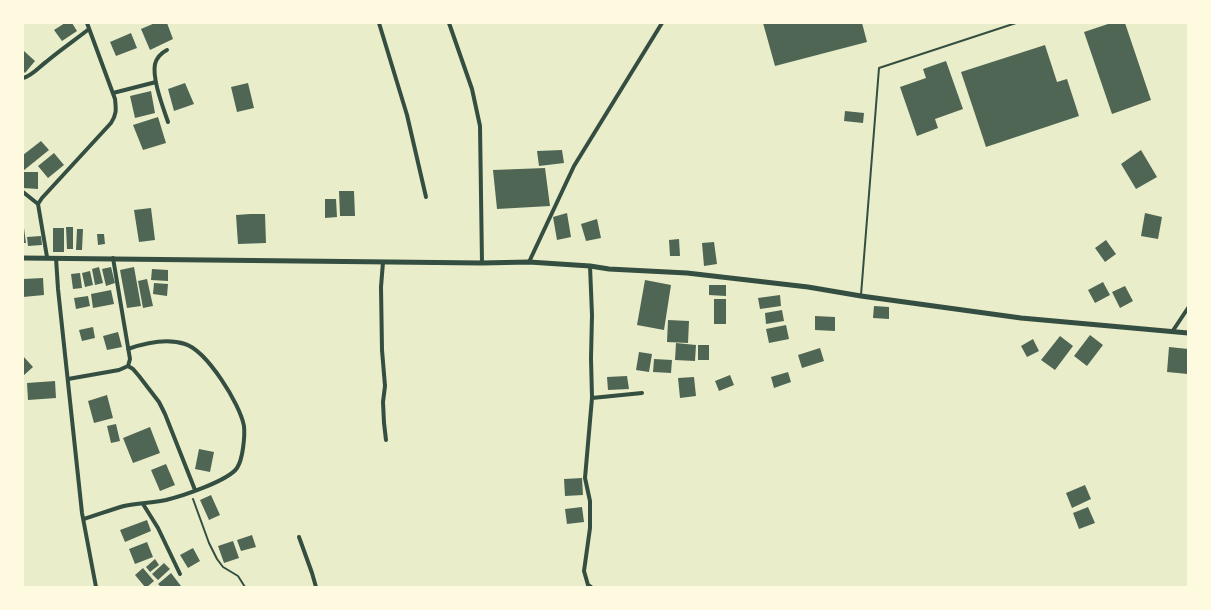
<!DOCTYPE html>
<html>
<head>
<meta charset="utf-8">
<style>
	body { margin:0 }
	#map { position:relative; width:1211px; height:610px; overflow:hidden; background:#e9edc9; font-family:Helvetica,sans-serif }
	canvas { display:block }
	.frame { position:absolute; inset:0; border:24px solid #fefae0; pointer-events:none }
</style>
</head>
<body>
<div id="map">
<canvas width="1211" height="610"></canvas>
<div class="frame"></div>
</div>
<script>
const ctx = document.querySelector('canvas').getContext('2d');
ctx.lineJoin = 'round';
function fill(path, color) {
  ctx.fillStyle = color;
  ctx.fill(path, 'evenodd');
}
function trace(path, color, width, dash) {
  ctx.strokeStyle = color;
  ctx.lineWidth = width;
  ctx.lineCap = dash ? 'butt' : 'round';
  ctx.setLineDash(dash || []);
  ctx.stroke(path);
}
fill(new Path2D(`
	M65,23H72L77,31L62,41L54,30Z
	M155,23H167L173,39L150,50L141,29Z
	M763,23H862L867,42L775,66Z
	M1111,23H1125L1151,100L1112,114L1084,32Z
	M131,33L137,48L116,56L110,42Z
	M1045,45L1057,82L1067,79L1079,116L986,147L961,72Z
	M24,51L35,61L25,73L23,71V53Z
	M946,61L963,109L935,119L938,128L917,136L900,87L926,78L923,69Z
	M185,83L194,104L174,111L168,89Z
	M248,83L254,108L237,112L231,87Z
	M151,91L155,113L135,118L130,96Z
	M845,111L864,113L863,123L844,121Z
	M158,117L166,143L143,150L133,125Z
	M41,141L49,150L23,171V155Z
	M562,150L564,163L539,166L537,151Z
	M1141,150L1157,177L1136,189L1121,164Z
	M54,153L64,165L48,178L38,166Z
	M545,168L550,206L497,209L493,170Z
	M23,172H38V189L23,188Z
	M339,191H354L355,216H340Z
	M325,199H336L337,217L325,218Z
	M151,208L155,240L139,242L134,210Z
	M567,213L571,237L557,240L553,217Z
	M1145,213L1162,217L1158,239L1141,236Z
	M250,214H265L266,243L238,244L236,215Z
	M597,219L601,238L586,241L581,224Z
	M66,227H73V249H67Z
	M23,228H24L26,243H23Z
	M53,228H64V252H53Z
	M77,229H83L82,250H76Z
	M97,234H104L105,244L98,245Z
	M41,236L42,245L28,246L27,237Z
	M679,239L680,256H670L669,240Z
	M1106,240L1116,254L1105,262L1095,248Z
	M714,242L717,264L704,266L702,243Z
	M99,267L103,283L95,285L92,269Z
	M111,267L115,283L106,286L102,269Z
	M134,267L141,306L127,308L120,270Z
	M152,269L168,270V281L151,280Z
	M90,271L93,285L85,287L82,273Z
	M80,273L82,288L73,289L71,274Z
	M43,278L44,295L23,297V279Z
	M147,279L153,306L143,308L138,281Z
	M645,280L671,285L664,330L637,325Z
	M1103,282L1110,295L1095,303L1088,290Z
	M154,283L168,284L167,296L153,294Z
	M709,285H726V296L709,295Z
	M1125,286L1133,301L1120,308L1112,292Z
	M111,290L114,304L93,308L91,294Z
	M780,295L781,306L760,309L758,298Z
	M88,296L90,306L76,309L74,298Z
	M714,299H726V324H714Z
	M874,306L889,307V319L873,318Z
	M782,310L784,321L766,324L765,313Z
	M815,316L835,317V331L815,330Z
	M668,320L689,321L688,343L667,342Z
	M786,325L789,339L769,343L766,329Z
	M93,327L95,338L82,341L79,330Z
	M118,332L122,347L107,350L103,336Z
	M1090,335L1103,345L1087,366L1074,356Z
	M1060,336L1073,346L1055,370L1041,360Z
	M1033,339L1039,351L1027,357L1021,346Z
	M676,343L696,345L695,361L675,360Z
	M698,345H709V360H698Z
	M1169,347L1188,349V374L1167,372Z
	M820,348L824,361L802,368L798,355Z
	M639,352L652,354L649,372L636,370Z
	M23,356L33,367L23,376Z
	M654,359L672,360L671,373L653,372Z
	M788,372L791,382L774,388L771,377Z
	M730,375L734,385L719,391L715,381Z
	M627,376L629,389L608,390L607,377Z
	M694,377L696,396L680,398L678,378Z
	M55,381L56,398L28,400L27,383Z
	M107,395L113,418L94,423L88,401Z
	M116,424L120,441L111,443L107,426Z
	M150,427L160,453L133,463L123,438Z
	M199,449L214,452L210,472L195,469Z
	M166,464L175,485L160,491L151,470Z
	M582,478L583,495L565,496L564,479Z
	M1085,485L1091,499L1072,508L1066,493Z
	M211,495L220,515L209,520L200,500Z
	M582,507L584,522L567,524L565,509Z
	M1088,507L1095,523L1079,529L1073,513Z
	M147,520L151,531L125,542L120,530Z
	M252,535L256,547L241,551L237,540Z
	M233,541L239,558L224,563L218,546Z
	M147,542L153,557L135,564L129,549Z
	M193,548L200,561L188,568L180,555Z
	M155,559L159,565L150,572L146,567Z
	M164,563L170,569L158,580L152,574Z
	M143,568L154,581L147,587H145L135,575Z
	M171,573L181,586L179,587H161L158,584Z`), '#4f6655');
trace(new Path2D(`
	M193,499L209,543L217,559L223,567L238,576L245,587`), '#344e41', 2);
trace(new Path2D(`
	M861,295L879,68L1016,23`), '#344e41', 2);
trace(new Path2D(`
	M379,23L407,115L426,197
	M449,23L472,89L480,126L482,263
	M167,50C161,53 157,57 155,64C152,79 163,107 168,122
	M23,78C32,76 39,67 46,62C60,50 75,40 89,29
	M113,93L156,82
	M23,192L38,204
	M47,257L38,204L42,198L111,123C117,114 116,109 115,99L87,23
	M56,258L58,289L82,513L96,587
	M383,262L381,287L382,350L385,386L383,402L384,423L386,440
	M529,262L574,166L662,23
	M590,266L592,315L591,358L592,398L585,478L590,501V528L584,571L588,585L591,587
	M1172,332L1188,308
	M128,366L133,369L139,376L159,402L165,414L195,490
	M68,379L119,370L128,366L130,359L113,258
	M592,398L642,393
	M143,504L158,528L180,574
	M84,519C97,515 110,510 124,506C138,503 152,503 166,500C182,496 228,481 237,468C243,459 245,436 244,426C240,404 207,351 185,344C167,338 145,343 128,349
	M299,537L312,573L316,587`), '#344e41', 4);
trace(new Path2D(`
	M23,258L482,263L529,262L590,266L609,269L687,273L808,287L861,296L1021,318L1188,333`), '#344e41', 5);
</script>
</body>
</html>
